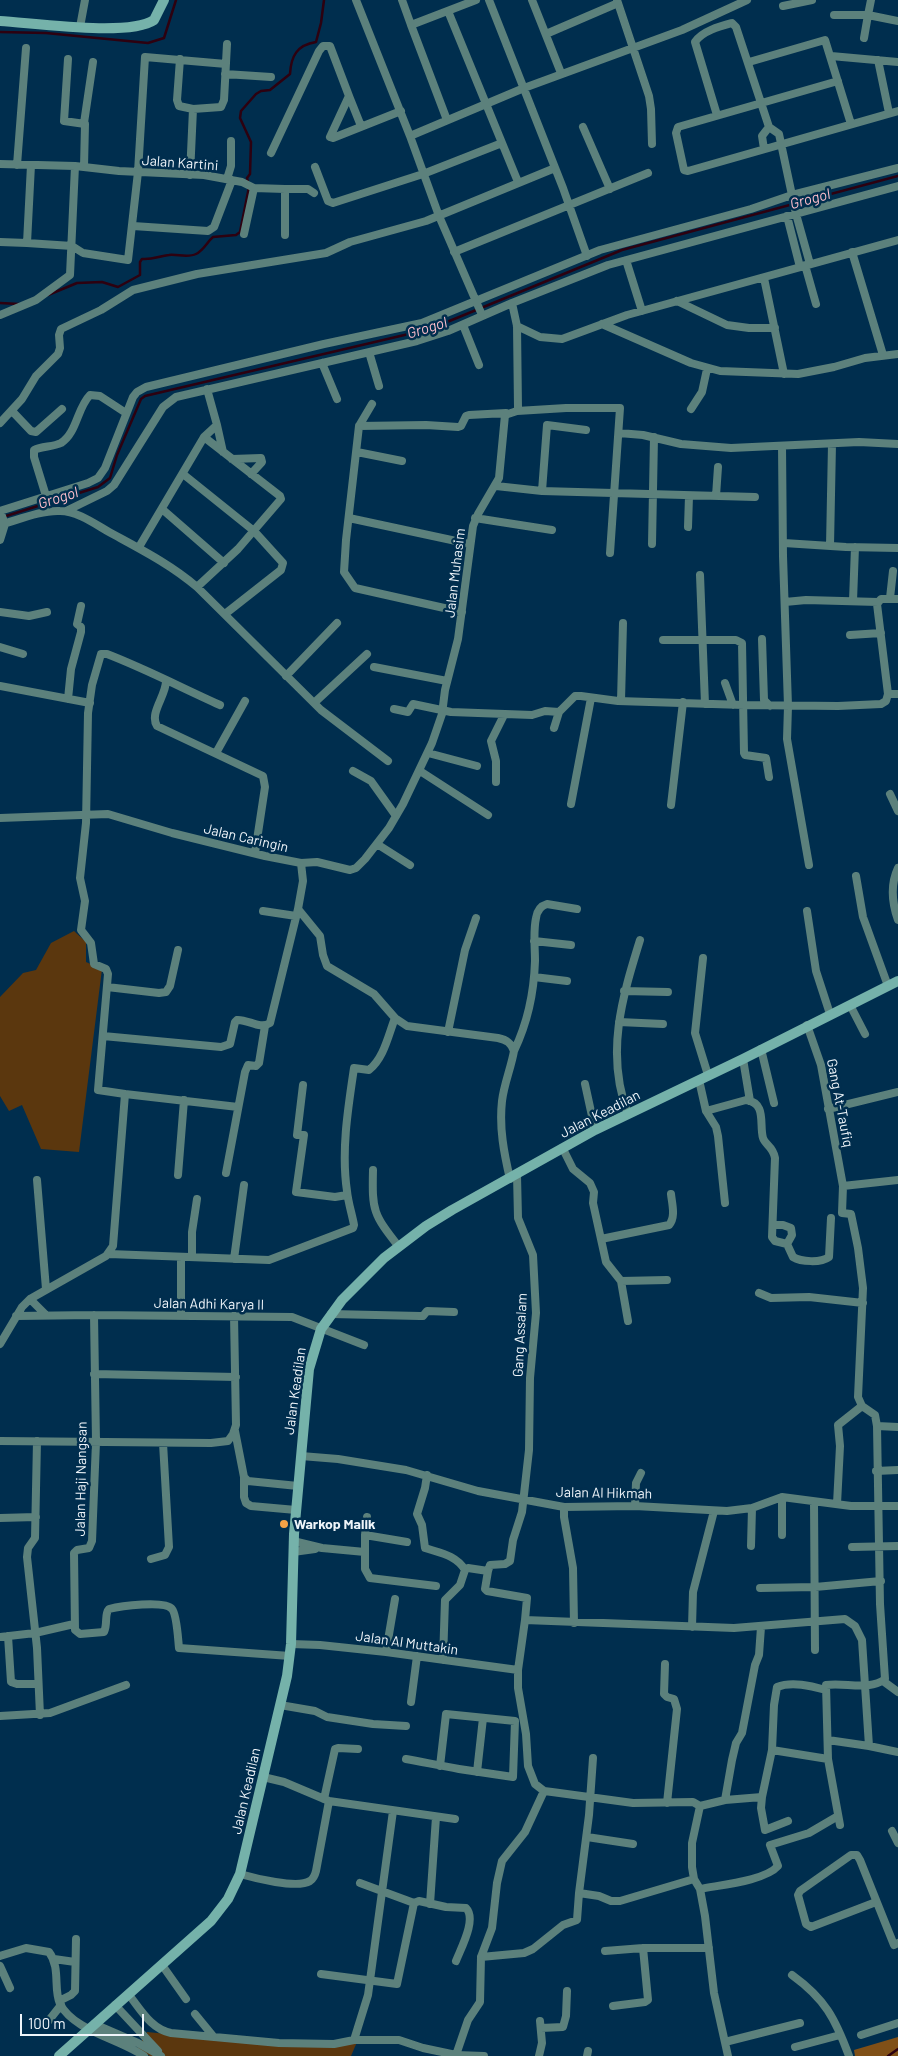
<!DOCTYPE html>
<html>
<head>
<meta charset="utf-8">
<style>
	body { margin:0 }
	#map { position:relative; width:898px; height:2056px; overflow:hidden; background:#002e4e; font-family:Barlow,sans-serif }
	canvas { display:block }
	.scale { position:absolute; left:20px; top:2014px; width:124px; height:22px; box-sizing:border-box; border:2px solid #eff5fa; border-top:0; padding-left:6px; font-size:15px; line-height:18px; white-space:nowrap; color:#eff5fa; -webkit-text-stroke:4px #002e4e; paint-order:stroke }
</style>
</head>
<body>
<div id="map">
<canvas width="898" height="2056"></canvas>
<div class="scale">100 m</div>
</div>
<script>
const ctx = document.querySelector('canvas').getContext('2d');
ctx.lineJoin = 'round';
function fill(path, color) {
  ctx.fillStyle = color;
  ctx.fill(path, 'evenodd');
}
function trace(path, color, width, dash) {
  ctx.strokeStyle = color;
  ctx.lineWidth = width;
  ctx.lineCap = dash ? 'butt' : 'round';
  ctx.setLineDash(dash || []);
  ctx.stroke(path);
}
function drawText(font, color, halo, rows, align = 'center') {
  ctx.font = font + ' Barlow,sans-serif';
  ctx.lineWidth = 5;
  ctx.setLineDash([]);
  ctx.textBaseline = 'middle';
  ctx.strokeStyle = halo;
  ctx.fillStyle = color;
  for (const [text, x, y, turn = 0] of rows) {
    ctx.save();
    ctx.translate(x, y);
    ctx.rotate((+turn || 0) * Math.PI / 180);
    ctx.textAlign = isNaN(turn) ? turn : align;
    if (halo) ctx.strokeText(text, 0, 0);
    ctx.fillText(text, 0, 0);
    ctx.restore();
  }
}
fill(new Path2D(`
	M74,931L86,942V962L102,969L79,1152L41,1149L22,1105L9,1111L0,1096V997L23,973L36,970L51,943Z
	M147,2032L266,2044L357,2042L351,2056H150L137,2049Z`), '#5b370e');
fill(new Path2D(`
	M898,2037V2056H855L854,2050Z`), '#805017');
trace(new Path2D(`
	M0,32L46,33L148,43L164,38L176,0
	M248,182L247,178L250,174L251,142L240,118L241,111L256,94L261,91L270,90L290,74C291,56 297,45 316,42L321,23L324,0
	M48,295L77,283L102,282L118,287L140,275V262L142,259C153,260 159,256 169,255C177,254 188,258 196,254C204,250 207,242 213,237L236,235L240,232L249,187
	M0,303L19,304
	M3,517L98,487L110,478L117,455L141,399L145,396L430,329L622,250L898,176
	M888,2056L898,2049`), '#2d0110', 2.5);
trace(new Path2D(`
	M356,0L410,136L439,216L482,315
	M402,0L411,25
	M489,0L563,188L587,256
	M532,0L561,73
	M617,0L649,96L651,109L652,144
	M783,6L812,0
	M448,11L518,182
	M834,15H868L871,0
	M80,27L85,0
	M546,34L618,3
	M864,38L868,15L898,21
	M831,56L898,62
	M68,59L64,121L85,124L84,167
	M180,59L177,100L179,106L193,109L221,107L224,100L227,44
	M878,60L889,113
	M749,62L825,40L851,124
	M225,74L271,77
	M838,81L678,127L676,133L684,170L688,171L898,111
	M349,96L361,126
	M717,115L695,42C702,31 721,26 732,23L736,27L769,127L762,136L764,149
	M447,120L411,25L476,0
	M84,123L93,62
	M583,127L610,189
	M769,127L779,134L796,214L810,264
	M410,136L524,88L682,30L747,0
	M271,153L319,51L323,46H330L349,96L330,137L333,138L401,111
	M0,164L75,166L119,171L204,175L242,182L254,188L285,189V235
	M17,165L26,48
	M31,165L27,243L72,246L83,253L128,260L138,172L145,57L226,64
	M315,167L328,201L333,203L423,174L502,143
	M190,175L193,109
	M227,179L231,166V141
	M285,189H308L314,193
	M787,216L800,267
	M133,226L208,231L214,227L232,180
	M244,234L254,188
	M0,242L27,243
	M454,252L648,173
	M852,252L883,355
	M626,260L642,311
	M805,265L816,304
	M764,278L784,374
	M677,301L727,325L749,328H775
	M0,315L36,300L70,275L75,166
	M602,324L691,363L720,371L798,374L834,367L865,358L898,354
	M463,325L479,365
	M517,326L540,337L562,339L627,315L898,240
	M369,352L379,386
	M322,363L337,399
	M372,404L359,426L346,540L344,572L355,588L462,612
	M691,409L702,392L707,369
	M12,411L31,431L36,432L62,409
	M517,411L566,408H620L610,553
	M0,423L22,399L36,376L58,354L60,348L59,335L61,329L101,310L133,290L197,274L326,253L350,242L426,221L555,168
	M217,425L223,452
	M359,426L426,425L458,427L461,426L466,416L469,415L506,413
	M619,433L643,435L681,444L731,448L859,442L898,444
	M782,446L783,556L788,706L787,739L809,865
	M357,452L402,461
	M232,459L261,458L262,462L251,474
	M183,474L254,531L283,563L281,570L225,614
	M496,486L542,491L755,497
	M542,491L547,425L586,430
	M46,496L34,457V450C42,446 53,447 61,443C77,433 77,408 90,395L100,396L126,413
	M716,496L718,467
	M162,509L224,563
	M0,511L88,483L98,478L105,468L133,397L137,392L146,387L324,344L422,323L600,250L751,209L792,195L898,168
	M0,511L5,524L0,540
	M66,511L107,491L114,485L163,407L176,397L417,341L448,331L512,303L608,265L898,186
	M349,518L470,544
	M475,518L552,530
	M0,525C18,520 41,510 60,511C77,511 95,524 109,532C140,549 170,564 197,587L321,710L388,761
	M688,527L689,496
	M784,543L846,547L898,548
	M652,544L654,437
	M830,546L832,444
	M139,547L204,437L217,425L207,389
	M700,575L705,704
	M197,587L238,549L281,499L280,496L204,437
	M890,598L893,571
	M853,601L855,547
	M785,602L806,600L878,602
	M0,612L29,616L47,612
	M850,635L881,633
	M762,639L764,700L770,706
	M663,640H736L742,643L744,753L745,755L766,758L769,777
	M0,647L23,654
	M374,667L447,681
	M286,676L337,623
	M166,681C166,696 149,713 157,726L263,776L265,787L255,853
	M725,683L733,705
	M0,686L90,703
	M888,694H898
	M68,699L71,669L81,632V627L77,624L81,606
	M621,701L623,623
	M314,703L367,654
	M394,709L408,712L413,704L451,712L532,715L545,711L559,712L575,696H581L618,701L744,705L838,706L881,704L886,701L888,694L877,604L881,599H898
	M554,728L559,712
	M216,753L245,701
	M428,753L477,766
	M353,771L371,781L396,816
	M420,771L488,815
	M496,782V761L491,741L504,715
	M890,794L898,811
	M571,804L591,698
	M671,805L683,702
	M0,818L108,814L172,833L265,856L301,863L317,862L350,870L356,868L365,859L389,828L403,804L432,743L442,714L445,690L458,639L473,526L478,514L499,478L505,415L517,411L518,408L517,326L512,303
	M377,844L410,865
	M301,863L303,881L298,909L320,936L323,955L327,966L374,994L395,1018L407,1026L498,1038C507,1040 511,1043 514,1051C511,1068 504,1084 502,1101C499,1128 504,1153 510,1179
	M898,868C890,885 892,903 898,920
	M856,876L863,917L888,986
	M263,911L296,916
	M807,911L816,971L830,1014
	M534,941L571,945
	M703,958L695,1033L708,1075
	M534,977L567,981
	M107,987L159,993L166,992L170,986L178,950
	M624,991L668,992
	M850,1005L865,1034
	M619,1022L663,1024
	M807,1025L821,1065L843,1186L842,1213L851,1214L858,1248L863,1288L858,1397L862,1406L875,1415L877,1426
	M448,1032L465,950L476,918
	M103,1036L221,1047L230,1044L235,1022L237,1020C248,1019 260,1030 270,1023L298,909
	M761,1049L774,1103
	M514,1051C528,1022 534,993 535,961C535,947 533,932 536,918C537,911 540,906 547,904L577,909
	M743,1059L750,1101
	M699,1080L706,1111L716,1127L718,1136L725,1203
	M585,1084L595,1130
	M303,1085L297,1135H304L296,1192L335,1197L347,1195
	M125,1094L238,1107
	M828,1109L898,1092
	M706,1111L746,1100C767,1103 759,1124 763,1138C765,1145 773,1146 775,1158L772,1237L775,1241L787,1244L793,1257C801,1262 821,1263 829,1257L831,1218
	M628,1114C605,1054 622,998 640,940
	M563,1149L573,1169L590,1183L594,1192L593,1203L606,1262L621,1281L628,1321
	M373,1170C372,1211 373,1214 399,1247
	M226,1173L245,1072L248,1065L256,1066L259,1063L265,1026
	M178,1175L184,1100
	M37,1180L46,1289
	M843,1186L898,1180
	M773,1225H783L791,1228L792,1235L787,1244
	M601,1239L669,1225C676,1217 672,1204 671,1194
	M109,1254L269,1260L353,1228L354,1225C352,1214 348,1202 347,1191C341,1151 348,1108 354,1068L369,1070C384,1058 388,1036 395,1018
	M181,1257V1316
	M192,1257V1232L197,1199
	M234,1259L244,1185
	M621,1281L667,1280
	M759,1293L771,1298L809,1297L863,1303
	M30,1299L46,1315
	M331,1314L420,1316H423L427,1311L454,1312
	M94,1315L96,1442L92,1541L89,1548L77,1550L74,1553L75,1630L80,1634L104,1632C108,1624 104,1614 109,1609C120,1606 165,1600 172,1609C177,1615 178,1639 179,1648L290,1656
	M16,1316L94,1315L292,1317L364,1345
	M0,1344L22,1307L30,1299L106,1256L113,1246L125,1094L98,1090L108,974L106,969L94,964L91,943L81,930L85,901L80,878L86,823L88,713L92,685L101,654H107C146,669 182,688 220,705
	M94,1374L236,1377
	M235,1431L244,1477L248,1481L298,1486
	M0,1441L211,1443L228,1441L233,1434L236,1425L234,1316
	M37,1441L35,1538L28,1548L27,1557L37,1648L40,1715
	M301,1456L338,1459L406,1470L478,1491L564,1507L635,1506L727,1511L752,1508L782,1497L851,1506H898
	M876,1471L898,1470
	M427,1475L425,1488L417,1514L422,1525L425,1548C440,1553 456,1555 465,1570
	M244,1477V1497L246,1503L251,1506L296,1510
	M814,1502L815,1650
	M837,1504L840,1446L838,1425L862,1406
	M635,1506L636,1483L641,1473
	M564,1507V1517L573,1568L574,1623
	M0,1518L36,1517
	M365,1535L367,1517
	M782,1535V1497
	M293,1541L322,1548L365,1552V1569L370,1578L436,1586
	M751,1546L752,1508
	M852,1547L898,1546
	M293,1552L315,1549
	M365,1552V1535L407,1542
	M151,1559L165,1555L169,1547L163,1443
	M488,1571L485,1589L487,1591L527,1598L525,1620
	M760,1588L815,1587L881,1581
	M692,1627L693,1592L714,1511
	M8,1636L11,1682L17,1684H37
	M0,1637L35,1633L74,1624
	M291,1644L320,1645L386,1652L518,1670
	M386,1652L395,1599
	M443,1660L445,1600L460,1585L465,1570L468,1568L488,1571L490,1565L505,1564L510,1561L513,1540L522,1512L529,1450L530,1378L536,1313L533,1255L518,1218L517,1175
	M665,1664L664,1694L667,1697L674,1699L677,1709L667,1803
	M883,1681L898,1692
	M411,1702L417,1656
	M280,1705L315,1711L327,1717L373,1724L406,1726
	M0,1716L50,1713L126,1685
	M828,1740L869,1746L898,1752
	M772,1750L774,1705L777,1687C792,1681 811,1686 826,1690
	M406,1759C423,1762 441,1766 459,1769L513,1777L515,1721L446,1714L440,1766
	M828,1759L772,1750L762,1797L725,1800L700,1806L693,1802L633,1803L552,1792L544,1791L535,1784L528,1766L526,1734L518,1688V1670L525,1620L734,1628L845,1619L855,1626L862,1640L869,1746
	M477,1772L483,1718
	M263,1777L284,1782L329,1801L455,1819
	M762,1797L761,1808L765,1830L788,1821
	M324,1799L335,1749L338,1748L358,1749
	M725,1800L732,1760L736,1743L742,1733L755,1665L759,1655L761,1627
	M700,1806L692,1843V1867L694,1879L700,1889L705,1916L714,1993L728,2056
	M840,1825L828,1759L826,1685C844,1682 870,1691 885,1679L880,1604L877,1426L898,1427
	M892,1831L898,1843
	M587,1837L633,1844
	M240,1874C254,1878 297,1889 310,1881C313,1879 315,1875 316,1871L329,1801
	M360,1883L414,1903L419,1901L446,1907L466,1908C477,1919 461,1948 456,1961
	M700,1889C719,1885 765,1881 778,1866L770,1845L809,1833L838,1816
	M579,1893L599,1896L611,1901H620L694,1879
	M876,1902L811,1927L806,1924L798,1895L800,1891L851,1855H857L860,1860L894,1945L898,1943
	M430,1904L436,1817
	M605,1951L643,1948
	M0,1956L26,1948L49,1952C61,1968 53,1989 60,2004C74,2031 120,2039 144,2056
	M481,1957L524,1953L533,1949L563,1925L577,1920L579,1893L589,1815L593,1758
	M54,1959L75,1962
	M162,1965L186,1999
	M0,1966L10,1988
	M321,1974L397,1984L414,1903
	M792,1975C825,1999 835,2018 849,2056
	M129,1995C141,2010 151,2029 171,2033L279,2043L334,2044L354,2040H399L423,2048L456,2055L484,2056
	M59,2001L71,1995L75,1991L76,1939
	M115,2005L158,2051
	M613,2006L645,2002L648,2000L643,1948H709
	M195,2014L213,2036
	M46,2024L61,2005
	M94,2024L138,2043L161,2056
	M541,2028L563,2027L566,2016L567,1991
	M861,2035L898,2023
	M354,2040L368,1995L393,1811
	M725,2042L800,2023
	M795,2047L840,2035
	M456,2055L468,2020L480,2002L481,1957L492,1928L497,1883L502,1861L525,1832L544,1791
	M539,2056L542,2043L540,2021
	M587,2056L588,2051`), '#5c817c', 8);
trace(new Path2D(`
	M0,21C34,23 129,37 154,20L164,0
	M59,2056L211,1921L228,1899L240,1874L287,1676L291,1644L294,1534L309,1369L321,1329L342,1300L384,1258L426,1226L452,1210L595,1130L743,1059L898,981`), '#75b2aa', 10);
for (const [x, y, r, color] of [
	[284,1524,5,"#f5a246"]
]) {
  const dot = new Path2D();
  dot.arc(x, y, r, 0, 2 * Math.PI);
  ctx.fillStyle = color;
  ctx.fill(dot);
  trace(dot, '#002e4e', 2);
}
drawText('14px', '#eff5fa', '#002e4e', [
	["Jalan Kartini",180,163,4],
	["Jalan Muhasim",455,573,-83],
	["Jalan Caringin",246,838,13],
	["Gang At-Taufiq",840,1103,79],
	["Jalan Keadilan",600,1114,-27],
	["Jalan Adhi Karya II",209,1304,1],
	["Gang Assalam",520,1335,-87],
	["Jalan Keadilan",295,1391,-82],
	["Jalan Haji Nangsan",81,1479,-89],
	["Jalan Al Hikmah",604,1493,1],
	["Jalan Al Muttakin",407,1643,8],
	["Jalan Keadilan",246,1791,-77]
]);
drawText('bold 14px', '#eff5fa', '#002e4e', [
	["Warkop Malik",294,1524]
], 'left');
drawText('italic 15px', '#ffbfcc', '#002e4e', [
	["Grogol",810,199,-15],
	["Grogol",427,328,-17],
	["Grogol",58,498,-18]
]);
</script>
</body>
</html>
